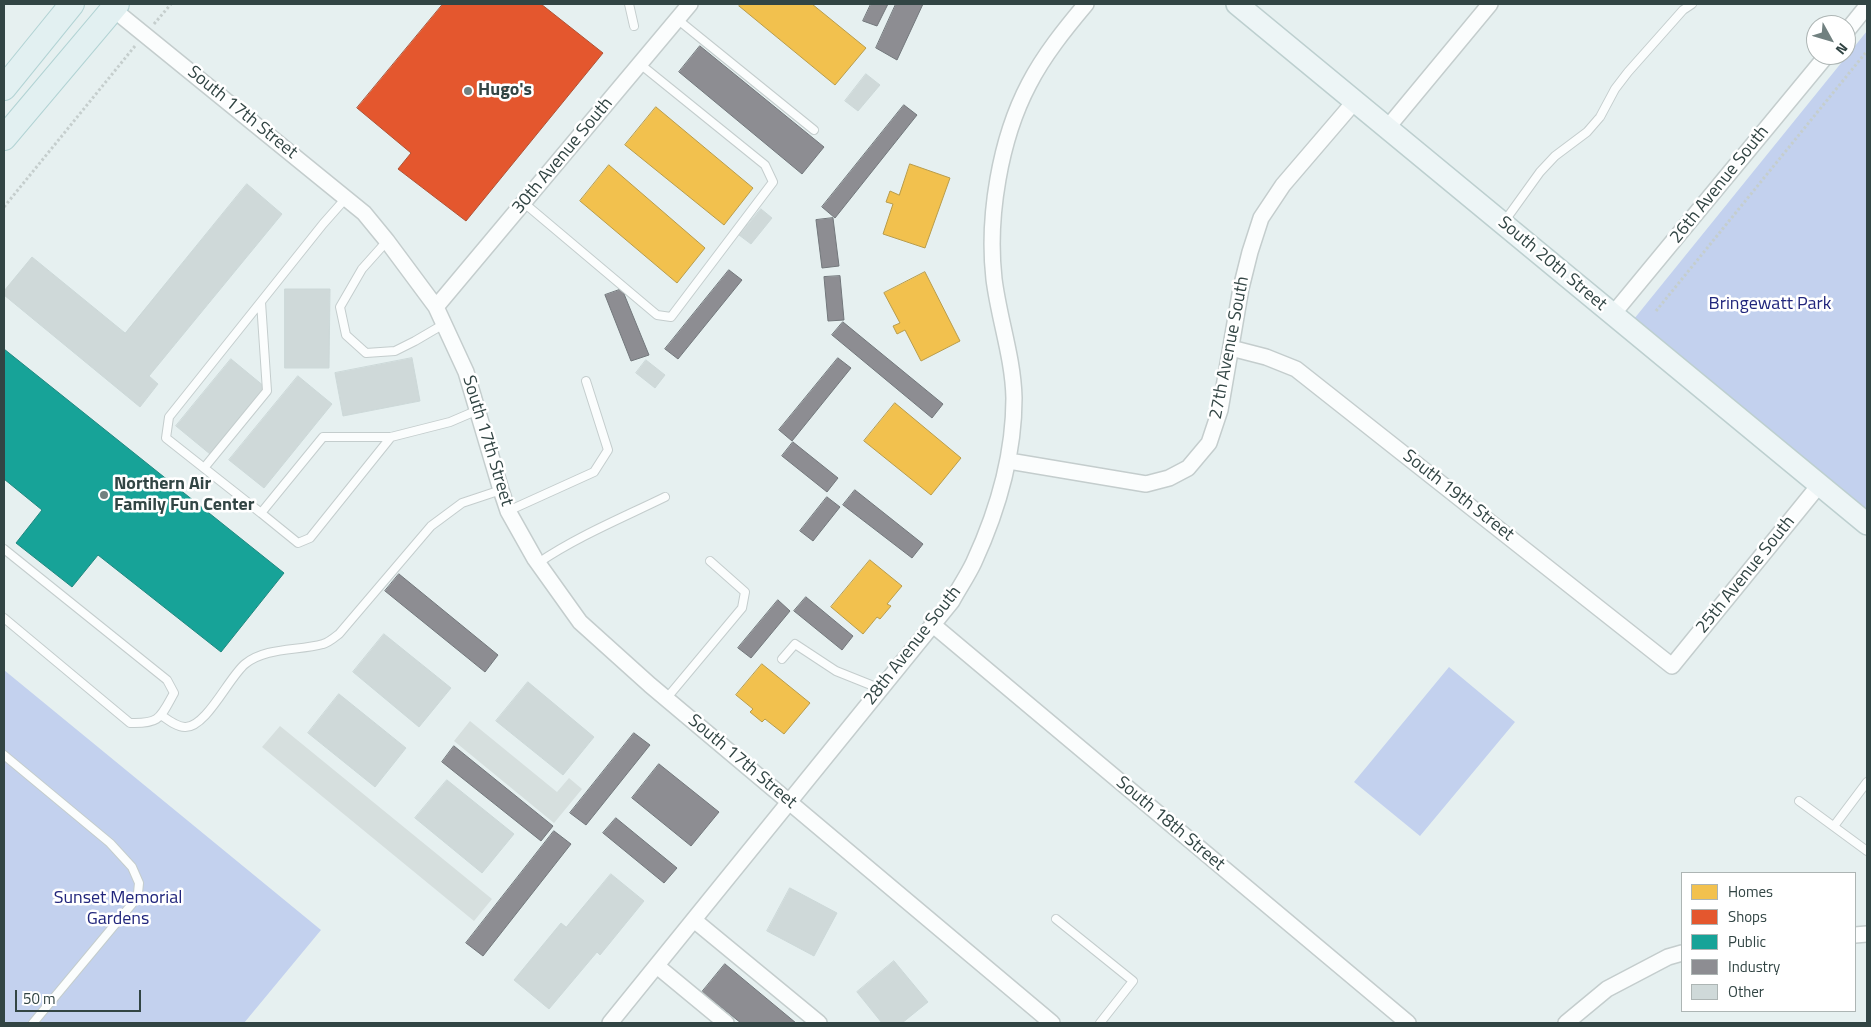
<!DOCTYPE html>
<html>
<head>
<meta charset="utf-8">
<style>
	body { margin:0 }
	#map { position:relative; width:1871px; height:1027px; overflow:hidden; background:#e6f0f0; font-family:"Titillium Web",sans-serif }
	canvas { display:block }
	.frame { position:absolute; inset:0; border:5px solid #324544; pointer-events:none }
	.legend { position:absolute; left:1681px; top:872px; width:175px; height:140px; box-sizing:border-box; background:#fff; border:1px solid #adb5b4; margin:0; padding:6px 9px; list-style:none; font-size:15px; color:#324544 }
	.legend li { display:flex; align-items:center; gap:10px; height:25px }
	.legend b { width:25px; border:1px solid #adb5b4 }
	.north { position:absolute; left:1806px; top:15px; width:50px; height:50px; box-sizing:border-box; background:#fff; border:1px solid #adb5b4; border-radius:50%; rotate:129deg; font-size:14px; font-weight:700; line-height:20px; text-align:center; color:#324544 }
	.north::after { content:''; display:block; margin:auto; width:18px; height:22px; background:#718180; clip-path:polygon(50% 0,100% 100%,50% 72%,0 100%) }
	.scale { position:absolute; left:15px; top:990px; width:126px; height:22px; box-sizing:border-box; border:2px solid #324544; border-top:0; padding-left:6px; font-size:15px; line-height:18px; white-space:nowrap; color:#324544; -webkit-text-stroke:4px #fff; paint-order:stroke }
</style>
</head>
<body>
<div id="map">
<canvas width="1871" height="1027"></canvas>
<div class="frame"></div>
<ul class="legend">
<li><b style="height:14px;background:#f2c14e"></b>Homes</li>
<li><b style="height:14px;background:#e4572e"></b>Shops</li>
<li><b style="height:14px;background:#17a398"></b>Public</li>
<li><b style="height:14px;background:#8d8d92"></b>Industry</li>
<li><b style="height:14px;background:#cfd9d9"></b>Other</li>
</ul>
<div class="north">N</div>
<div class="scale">50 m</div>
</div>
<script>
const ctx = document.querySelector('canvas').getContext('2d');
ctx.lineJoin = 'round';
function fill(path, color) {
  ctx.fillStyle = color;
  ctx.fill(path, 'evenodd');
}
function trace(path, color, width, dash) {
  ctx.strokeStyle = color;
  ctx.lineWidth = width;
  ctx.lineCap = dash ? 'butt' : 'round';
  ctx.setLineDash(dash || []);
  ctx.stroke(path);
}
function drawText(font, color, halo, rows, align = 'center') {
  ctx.font = font + ' "Titillium Web",sans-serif';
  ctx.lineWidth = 5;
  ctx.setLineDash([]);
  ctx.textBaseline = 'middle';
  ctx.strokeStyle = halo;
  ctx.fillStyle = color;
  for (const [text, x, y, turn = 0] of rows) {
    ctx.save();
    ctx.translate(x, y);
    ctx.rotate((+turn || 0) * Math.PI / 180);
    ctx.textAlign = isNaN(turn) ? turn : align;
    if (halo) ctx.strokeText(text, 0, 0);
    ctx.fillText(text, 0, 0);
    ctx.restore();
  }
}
fill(new Path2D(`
	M1867,31V511L1634,319Z
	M1449,667L1515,722L1420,836L1354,782Z
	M4,670L321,930L244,1023H4Z`), '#c3d1ee');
fill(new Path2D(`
	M470,721L557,792L569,778L582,789L554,823L454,741Z
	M280,726L492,899L474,921L262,747Z`), '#d6dfde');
const homes = new Path2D(`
	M741,4H812L866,48L835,85L739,6Z
	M656,107L753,188L724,225L625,145Z
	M910,164L950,178L925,248L883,234L893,204L886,202L890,191L899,195Z
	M609,165L705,248L677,283L580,201Z
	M925,272L960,341L921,361L905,330L897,334L893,326L900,323L884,293Z
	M895,403L961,458L931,495L864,441Z
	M870,560L902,586L887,604L891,606L880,619L877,617L863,634L831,607Z
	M762,664L810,703L784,734L765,719L762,722L750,712L753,709L736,695Z`);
fill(homes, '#f2c14e');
trace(homes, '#b89c4b', 1);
const shops = new Path2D(`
	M443,4H541L603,53L466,221L398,169L411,153L357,108Z`);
fill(shops, '#e4572e');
trace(shops, '#af5235', 1);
const public = new Path2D(`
	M4,349L284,573L221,652L98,555L72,587L16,543L42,510L4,479Z`);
fill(public, '#17a398');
trace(public, '#1f877f', 1);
const industry = new Path2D(`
	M871,4H888L877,26L863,21Z
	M896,4H923L897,60L876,48Z
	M700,46L824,147L802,174L679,72Z
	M904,105L917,115L835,218L822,207Z
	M833,218L839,266L822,268L816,220Z
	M729,270L742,280L678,359L665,349Z
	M840,276L844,320L828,321L824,277Z
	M622,289L649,355L631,361L605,295Z
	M843,322L943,404L932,418L832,335Z
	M838,358L851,368L792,441L779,430Z
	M793,442L838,478L827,492L782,456Z
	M855,490L923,544L912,558L843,505Z
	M827,497L840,507L813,541L800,531Z
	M399,574L498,655L485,672L385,591Z
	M806,597L853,636L842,650L794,611Z
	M778,600L790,611L751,658L738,648Z
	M634,733L650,745L586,825L570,813Z
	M454,746L553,826L541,841L442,762Z
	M659,764L719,812L691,846L632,798Z
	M616,818L677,868L664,883L603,833Z
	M554,831L571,844L483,956L466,943Z
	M725,964L796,1023H741L702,992Z`);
fill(industry, '#8d8d92');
trace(industry, '#72777b', 1);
const building = new Path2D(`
	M866,74L880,85L858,111L845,101Z
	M247,184L282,214L149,376L158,384L140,407L4,295V291L32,257L125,333Z
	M761,209L772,218L751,244L739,235Z
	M285,289H330L329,368H285Z
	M412,358L420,401L343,416L335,373Z
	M231,359L265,387L210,454L176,426Z
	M646,360L665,375L655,388L636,373Z
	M298,376L332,404L264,488L229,460Z
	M384,634L451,688L419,727L353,672Z
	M528,682L594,737L563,775L496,721Z
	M339,694L406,748L375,787L308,733Z
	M447,780L514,834L482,873L415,818Z
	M611,874L644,901L600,955L597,952L549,1009L514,980L561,923L566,927Z
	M790,888L837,913L814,956L767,931Z
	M894,961L928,1002L902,1023H882L857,992Z`);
fill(building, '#cfd9d9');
trace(building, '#ccd8d8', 1);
const lane = new Path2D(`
	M629,4L634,26
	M677,19L814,130
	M346,198L323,224L169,417L166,438L261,513L323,437H391L450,422L478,410
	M524,203L657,315L671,317L773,182L765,165L640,64
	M1504,222L1540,172L1555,156L1587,132L1600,117L1615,89L1628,72L1683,10L1692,4
	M387,241L362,269L340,307L346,335L366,353L395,351L415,341L444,324
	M204,468L267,391L261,302
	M508,511L594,472L608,450L586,381
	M261,513L298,543L310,538L391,437
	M4,549L167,680L174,693C160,718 160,724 130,723L4,618
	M538,563C578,536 622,518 665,497
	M782,659L795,644L836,671L881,689
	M666,699L742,608L745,592L710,561
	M161,715C168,720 177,727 185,727C206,728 229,677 245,664C266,647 298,651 323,644C328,643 334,638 339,634L431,526L462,503L501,490
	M4,755L110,843L132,867L139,883L138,893L132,904L33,1023
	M1799,801L1867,851
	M1834,826L1867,782
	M1056,919L1133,981L1100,1023`);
const street = new Path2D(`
	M113,9L364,213L387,241L436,307L466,372L501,490L508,511L535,559L580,622L650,685L1052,1023
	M1846,32L1867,6
	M1388,127L1490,4
	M436,307L690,4
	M1613,314L1827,55
	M1231,348L1266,357L1296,369L1672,666L1820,484
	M1009,461L1146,484L1169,478L1188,468L1209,443L1220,410L1241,288L1250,252L1261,218L1283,185L1355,101
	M932,624L1408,1023
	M694,920L819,1023
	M1855,935L1867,934
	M657,966L726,1023
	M610,1023L952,601C959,588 968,575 974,562C998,510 1014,454 1014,398C1013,357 999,319 994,279C987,217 1000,139 1029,84C1044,55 1065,29 1086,4
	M1566,1023L1607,989L1668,957L1682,953`);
const secondary = new Path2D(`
	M1237,4L1867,524`);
const primary = new Path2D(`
	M4,88L72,4
	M4,138L117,4`);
trace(lane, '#c4cdcd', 10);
trace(street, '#c4cdcd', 18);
trace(secondary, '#bdcfcf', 24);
trace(primary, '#b2d3d4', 26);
trace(new Path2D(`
	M154,24L171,4
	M4,207L135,46
	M1656,311L1867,51`), '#c5cecd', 3, [2.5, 2.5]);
trace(lane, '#fbfdfd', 8);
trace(street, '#fbfdfd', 15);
trace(secondary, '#edf5f6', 21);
trace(primary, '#e2f0f1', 24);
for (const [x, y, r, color] of [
	[468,91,5,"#718180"],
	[104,495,5,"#718180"]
]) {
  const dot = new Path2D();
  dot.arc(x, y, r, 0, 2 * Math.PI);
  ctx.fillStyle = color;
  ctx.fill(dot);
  trace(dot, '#fff', 2);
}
drawText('bold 18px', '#324544', '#fff', [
	["Hugo's",478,91],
	["Northern Air",114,485],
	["Family Fun Center",114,506]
], 'left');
drawText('18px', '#324544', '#fff', [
	["South 17th Street",242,113,39],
	["30th Avenue South",563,156,-50],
	["26th Avenue South",1720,185,-51],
	["South 20th Street",1552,264,40],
	["27th Avenue South",1230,348,-79],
	["South 17th Street",487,441,73],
	["South 19th Street",1458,496,38],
	["25th Avenue South",1746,575,-51],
	["28th Avenue South",913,646,-52],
	["South 17th Street",742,762,40],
	["South 18th Street",1170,824,40]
]);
drawText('18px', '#21267c', '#fff', [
	["Bringewatt Park",1770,305],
	["Sunset Memorial",118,899],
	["Gardens",118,920]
]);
</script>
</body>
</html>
